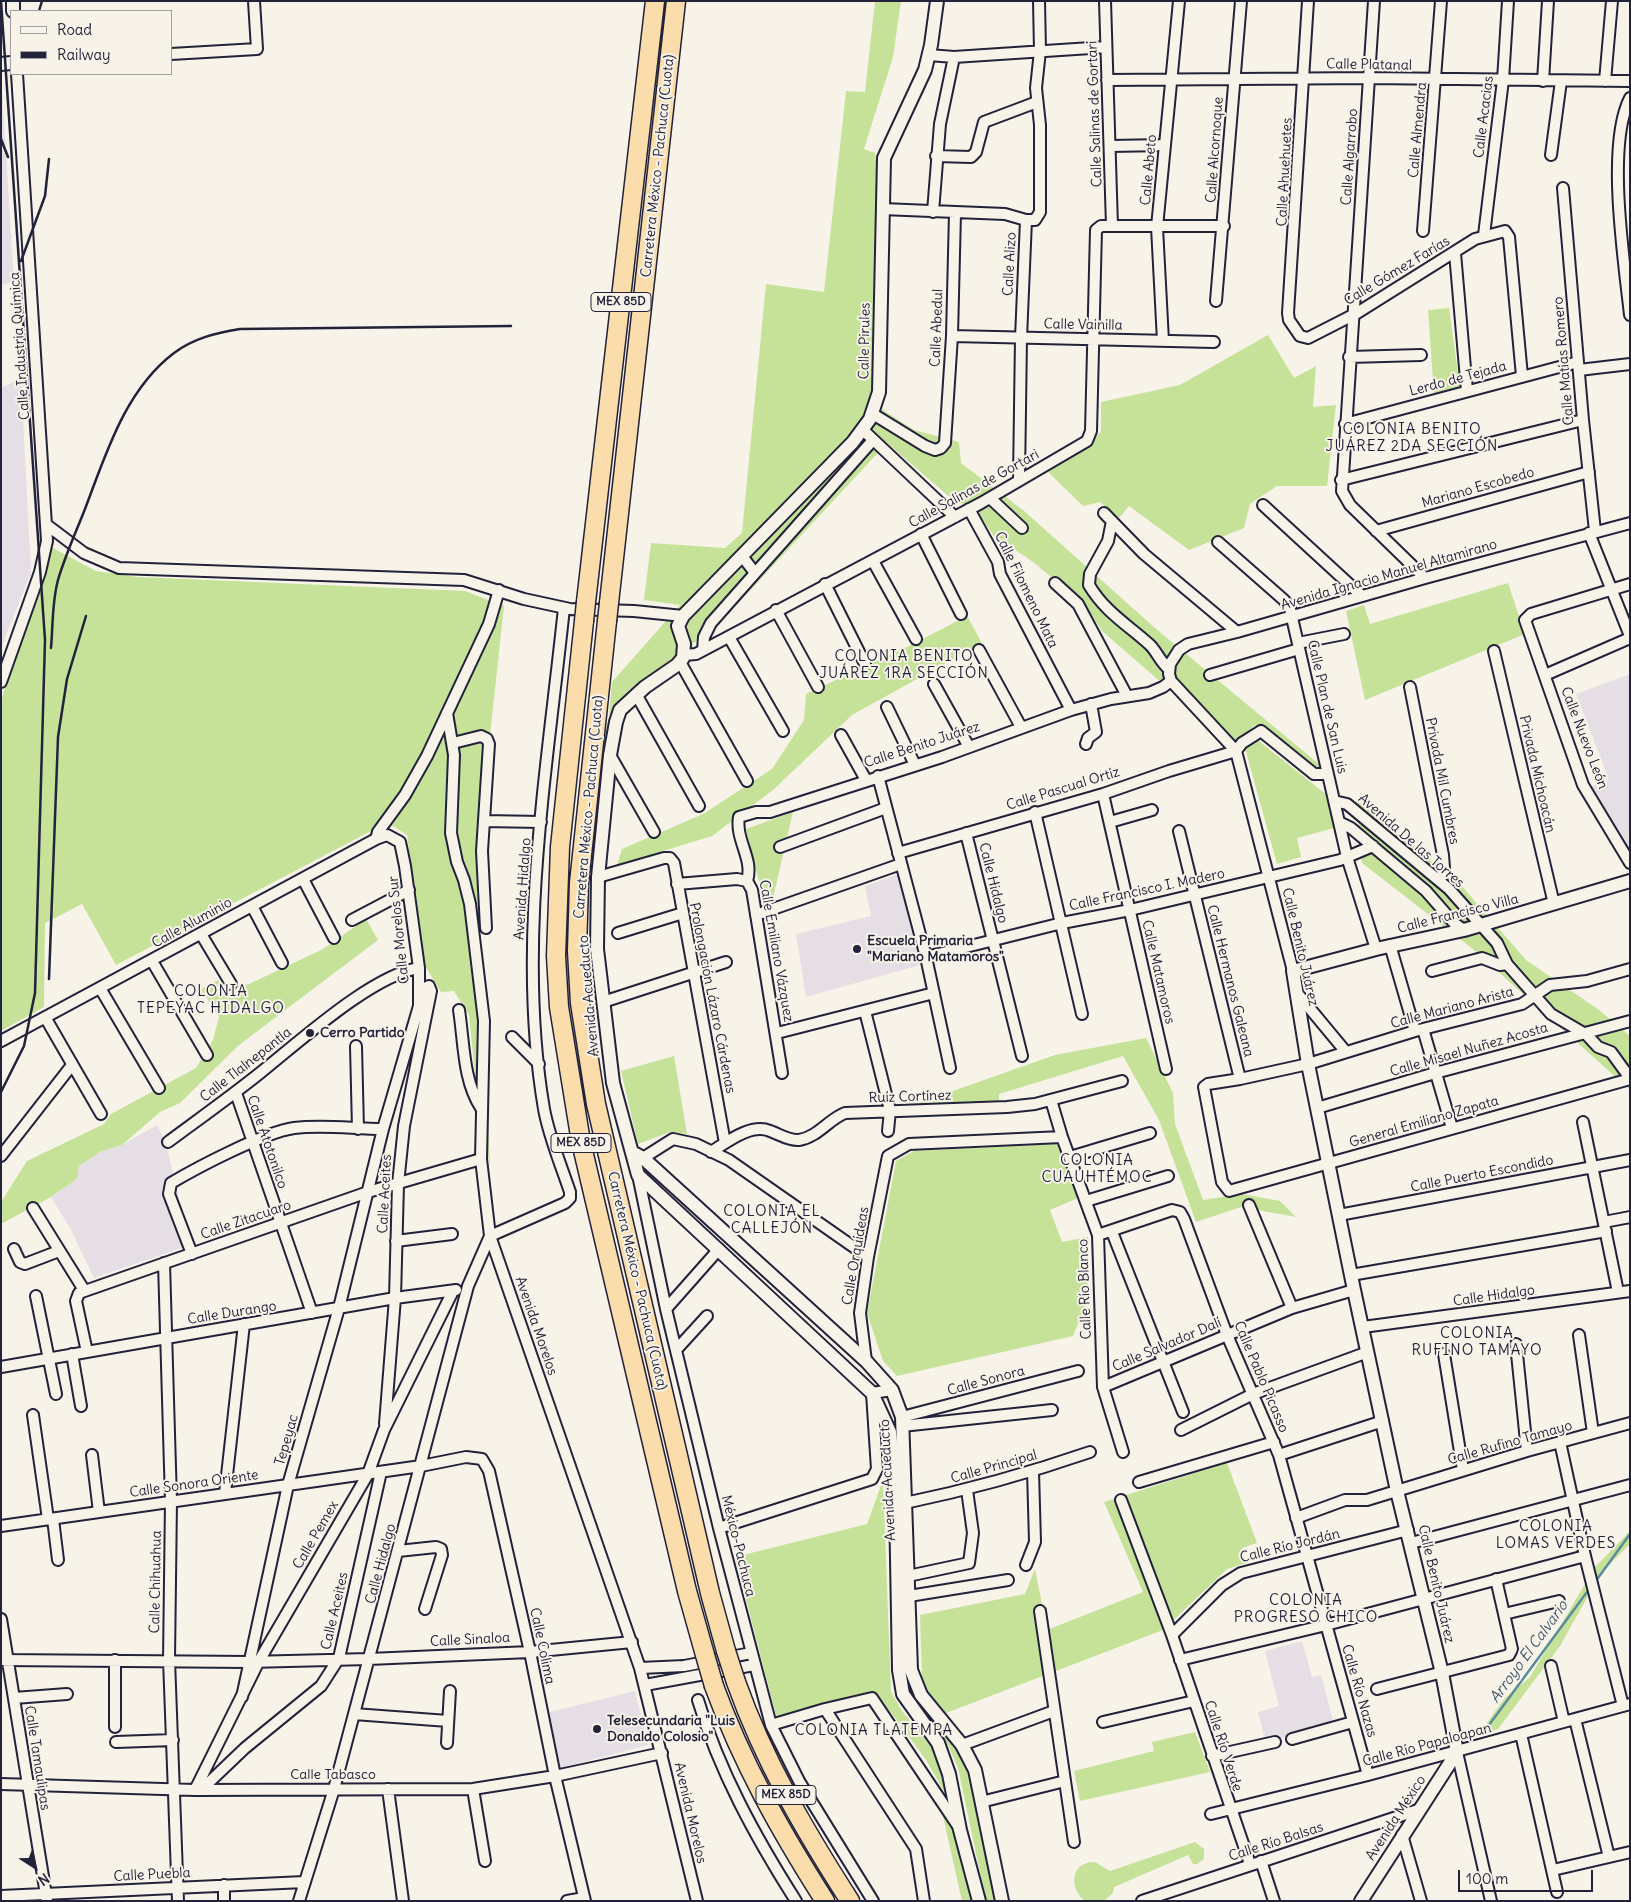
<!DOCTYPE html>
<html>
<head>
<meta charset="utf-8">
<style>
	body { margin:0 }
	#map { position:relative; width:1631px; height:1902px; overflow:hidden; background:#f7f3e8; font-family:Delius,sans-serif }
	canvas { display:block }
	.frame { position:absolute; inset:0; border:2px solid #22223b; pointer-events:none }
	.legend { position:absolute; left:10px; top:10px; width:162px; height:65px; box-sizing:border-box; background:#f7f3e8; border:1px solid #a29fa3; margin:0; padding:6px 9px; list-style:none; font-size:15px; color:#22223b }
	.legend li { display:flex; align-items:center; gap:10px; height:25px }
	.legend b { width:25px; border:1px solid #a29fa3 }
	.north { position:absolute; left:10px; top:1842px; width:50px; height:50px; -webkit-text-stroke:4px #f7f3e8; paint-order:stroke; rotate:145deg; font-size:14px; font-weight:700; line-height:20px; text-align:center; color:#22223b }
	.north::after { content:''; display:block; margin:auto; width:18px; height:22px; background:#22223b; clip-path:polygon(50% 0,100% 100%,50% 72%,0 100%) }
	.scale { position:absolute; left:1458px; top:1870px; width:135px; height:22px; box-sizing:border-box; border:2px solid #22223b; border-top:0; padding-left:6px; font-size:15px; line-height:18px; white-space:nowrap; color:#22223b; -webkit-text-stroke:4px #f7f3e8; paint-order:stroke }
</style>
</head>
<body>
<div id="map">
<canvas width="1631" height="1902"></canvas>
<div class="frame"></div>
<ul class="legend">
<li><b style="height:6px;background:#f7f3e8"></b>Road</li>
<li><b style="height:6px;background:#22223b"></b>Railway</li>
</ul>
<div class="north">N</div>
<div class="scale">100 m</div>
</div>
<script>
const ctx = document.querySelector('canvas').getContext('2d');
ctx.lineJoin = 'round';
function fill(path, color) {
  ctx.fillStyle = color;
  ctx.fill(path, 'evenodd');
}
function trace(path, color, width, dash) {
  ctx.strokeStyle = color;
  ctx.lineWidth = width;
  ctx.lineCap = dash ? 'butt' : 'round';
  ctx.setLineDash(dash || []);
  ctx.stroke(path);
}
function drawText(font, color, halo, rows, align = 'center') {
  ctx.font = font + ' Delius,sans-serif';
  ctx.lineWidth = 4;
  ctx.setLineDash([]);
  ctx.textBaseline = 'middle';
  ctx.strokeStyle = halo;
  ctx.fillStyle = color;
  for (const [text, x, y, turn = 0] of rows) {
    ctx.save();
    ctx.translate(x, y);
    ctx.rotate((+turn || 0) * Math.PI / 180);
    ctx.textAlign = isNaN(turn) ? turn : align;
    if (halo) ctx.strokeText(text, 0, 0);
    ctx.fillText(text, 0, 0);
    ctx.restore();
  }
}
fill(new Path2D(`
	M1,72L14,282L1,285Z
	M21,378L31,573L1,648V388Z
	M1630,674V853L1590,787L1609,779L1576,694Z
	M899,874L920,965L806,997L796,934L871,916L865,886Z
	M157,1125L166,1144L190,1245L94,1278L71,1230L51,1197L77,1179L79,1166L102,1151L122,1145Z
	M1302,1641L1312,1677L1321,1675L1334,1723L1266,1742L1258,1712L1279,1706L1265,1651Z
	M635,1691L648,1745L560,1768L546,1713Z`), '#e6dee5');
fill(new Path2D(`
	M875,1H901L893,57L864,149L875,153L889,263L886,380L880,408L914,430L959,442L961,463L1023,510L1155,628L1320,765L1325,783L1255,725L1232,744L1102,631L1086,606L1033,562L993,535L976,510L953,500L887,443L717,626L629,690L609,715L612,682L680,605L644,600L651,543L725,548L742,533L766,284L824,292L846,91L865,92Z
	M1449,308L1460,387L1434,395L1428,310Z
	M1268,335L1294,378L1316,366L1313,407L1336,405L1327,486H1277L1250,504L1244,528L1189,550L1129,506L1119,518L1100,502L1083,506L1045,469L1101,432V402L1180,385Z
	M49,546L96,571L137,577L465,591L504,606L476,864L490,1167L476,1084L469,1015L454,991L441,992L424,964L407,835L393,826L369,832L116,965L82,904L45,923L44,1007L1,1031V701Z
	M1508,583L1525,634L1365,700L1346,611L1364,605L1370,624Z
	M967,616L982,643L852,715L773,790L712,836L617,865L622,849L703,814L772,769L804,720L806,694L909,646Z
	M1255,738L1327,795L1334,828L1297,838L1301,857L1277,864L1245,748Z
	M1356,800L1460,884L1526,960L1599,1010L1630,1036V1090L1473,949L1362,863Z
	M793,812L772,902L765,906L746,829Z
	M366,919L378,940L239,1045L180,1103L160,1112L122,1145L102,1151L79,1166L77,1179L51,1197L1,1224V1202L27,1161L104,1124L111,1114L196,1068L213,1040L219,1017L201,989L218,980L228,994L323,949Z
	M1146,1038L1173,1093L1175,1124L1203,1200L1242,1194L1280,1201L1296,1217L1241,1207L1196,1222L1159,1120L1123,1056L999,1094V1104H916L1055,1055Z
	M674,1056L687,1134L670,1132L638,1144L621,1071Z
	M1057,1144L1078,1198L1050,1210L1062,1242L1088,1237V1298L1073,1336L897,1376L883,1361L867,1313L896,1161L914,1151Z
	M1227,1463L1257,1543L1242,1548L1246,1563L1227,1569L1163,1630L946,1713L929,1693L922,1676L920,1615L1025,1594L1035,1569L1047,1630L1143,1592L1104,1502Z
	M883,1480L891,1692L902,1711L938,1755L950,1802L926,1760L881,1699L778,1723L735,1557L867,1524Z
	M1630,1531V1544L1601,1573L1560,1646L1498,1729L1478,1735L1505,1698L1530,1677L1595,1567Z
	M913,1698L952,1740L969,1769L996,1901H986L958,1768L948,1745Z
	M1195,1732L1210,1772L1080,1801L1074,1771L1154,1751L1152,1742Z
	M942,1812L957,1835L974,1901H962Z
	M1195,1842L1204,1849V1859L1197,1864H1193L1188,1855L1114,1887L1113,1893L1104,1901H1085C1068,1888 1071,1861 1095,1862L1110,1871Z`), '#c6e299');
trace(new Path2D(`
	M1598,1578L1630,1534
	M1489,1725L1587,1592`), '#5b8c9b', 2.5);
const minor = new Path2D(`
	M1105,1L1112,226
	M1308,1L1288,313L1289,320L1300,336L1308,338L1357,313L1475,239L1505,231L1509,237L1522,376
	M1374,1L1342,491L1350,505L1425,578
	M171,54L257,49L254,1
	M929,55L954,57L1106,47
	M1107,80L1369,78L1630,81
	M1543,81L1548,1
	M1605,81L1612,1
	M1630,98C1606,144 1624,260 1630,315
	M1111,146L1164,145
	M1551,155L1561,81
	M936,156L971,157L976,152L984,122L1037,102
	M1563,188L1583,420L1595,531
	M882,209L1005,214L1026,220
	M933,212L940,124L954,57
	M1423,231L1441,1
	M1484,235L1503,80L1508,1
	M1455,253L1467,391
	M1216,301L1241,1
	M952,336L1214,342
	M1163,341L1157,227L1179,1
	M1349,357L1421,355
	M1579,370L1630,364
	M873,414L925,446L935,450L941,448L945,443L952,336L955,213
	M1345,424L1578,362
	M863,430L955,517
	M1019,479L1021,338L1026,220H1035L1040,212V125L1036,88L1040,51L1039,1
	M1341,480L1583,420
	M990,498L1022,528
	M1263,505L1362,596
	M969,509L998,562L1000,574L1071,710
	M1104,513L1144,554L1237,632
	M1112,521L1108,541L1090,574L1089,585C1105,612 1128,625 1150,645C1157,652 1161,663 1169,669
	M47,525L84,553L119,568L464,580L524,599L570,609L634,611L683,616
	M1376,531L1589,472
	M1589,533L1630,636
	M921,534L961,614
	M1218,542L1284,600L1290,609L1347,857L1376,949
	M742,556L755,573
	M873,561L916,639
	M1055,583L1078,604L1127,696
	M825,584L865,664
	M1630,584L1531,614L1525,620L1583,785L1630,863
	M776,610L818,687
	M729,637L783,731
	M1298,643L1344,634
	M703,650L704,637L711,623L873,440
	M979,650L1021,727
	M1494,651L1554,904
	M684,655L696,654L981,503L1087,441L1091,431L1096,230L1101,226H1224
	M680,662L747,781
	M1210,675L1299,649
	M1545,675L1630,638
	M1,682L40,572L47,541L17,74
	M934,684L969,747
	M1410,687L1443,855L1444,868L1440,881
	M636,694L699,806
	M887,707L915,765
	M447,713L454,755L451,833L457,862L464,880L470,904L484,1021L481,1159L490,1236L640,1668L697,1901
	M841,735L866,780
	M453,743L481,736L487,739L489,744L482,851L486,928
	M1086,744L1088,738L1096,732L1091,704
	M1236,751L1242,743L1261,731L1314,774H1328
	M610,755L654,832
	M878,776L926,957L950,1068
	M1103,794L1166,1069
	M1334,801L1347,804L1449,889L1497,943L1507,964L1551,1014L1587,1035L1598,1047L1611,1052L1630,1078
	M1035,812L1082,1014
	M484,821L541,822
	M1110,822L1152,810
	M1339,822L1351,828L1426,891L1454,923L1464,930
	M1179,831L1240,1079
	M966,833L1022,1056
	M376,839L378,832L405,795L427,756L489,624L499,590
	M780,847L886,808
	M898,853L1103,794L1169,771L1236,751
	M598,877L664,858H670L674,863L725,1143
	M303,879L334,938
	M677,884L737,879L747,881
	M252,906L282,963
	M756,915L901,864
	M352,920L409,890
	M618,933L683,913
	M201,934L231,984
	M1390,945L1415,1031
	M926,957L1062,923L1130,910L1340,860L1373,846
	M152,961L207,1055
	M1630,969L1587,981L1550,985L1522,1004L1415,1031L1308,1064L1240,1079L1208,1084L1204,1087L1222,1182L1229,1191L1630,1079
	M1293,971L1236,751L1171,681L1169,674L1170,664L1179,650L1188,644L1237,632L1425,578L1630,523
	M1432,971L1482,958L1500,965L1507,964
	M100,988L159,1088
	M1297,993L1346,1052
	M603,1002L726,962
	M459,1010C464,1042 463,1081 481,1108
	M865,1011L890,1110L888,1131
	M45,1017L101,1114
	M1423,1029L1452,1128
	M777,1033L934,993
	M512,1037L539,1064
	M1,1041L376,839L387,835L400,842L405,866L419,968V1006L383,1129L339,1308L288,1485L242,1697
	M356,1046L358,1129
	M782,1073L752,890L747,881C754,859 735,840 739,817L756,812H770L942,757L1071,710L1111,699L1149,693L1163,687L1171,681
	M236,1093L312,1313
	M1051,1100L1062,1137L1098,1235L1103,1387L1123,1452
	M1317,1108L1435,1073L1630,1021
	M1583,1122L1618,1292
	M168,1142C199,1119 230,1097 260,1073C299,1042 372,975 419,968
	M711,1152C727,1142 751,1123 770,1131C779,1134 789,1141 799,1140C818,1137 829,1119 845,1113L1007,1107L1035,1104L1122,1081
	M1,1156L72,1065
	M1070,1157L1150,1133
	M643,1158L673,1139L696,1144L729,1160L868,1257
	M638,1175L666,1309L719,1528L771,1725L799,1781L873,1901
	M1086,1201L1168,1176
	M1249,1205L1292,1308
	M33,1208L84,1290
	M1339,1215L1630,1160
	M1604,1222L1630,1217
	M1112,1232L1183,1412
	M1098,1235L1172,1210L1180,1212L1184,1219L1227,1335L1279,1455L1368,1775
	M490,1236L565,1203L570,1198V1192C561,1165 549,1137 544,1109C516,946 547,771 564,608
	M396,1241L452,1234
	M14,1249L20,1262L25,1264L59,1251
	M192,1254L169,1194L171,1183C198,1167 265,1132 294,1128C323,1124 354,1129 383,1129
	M164,1263L171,1501L169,1660L178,1901
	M1351,1275L1606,1231
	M36,1296L56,1394
	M666,1309L719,1249
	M1363,1327L1630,1291
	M1579,1335L1593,1433
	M1516,1344L1527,1451
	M676,1350L707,1316
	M87,1352L76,1301L79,1293L368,1192L481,1159
	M72,1354L81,1406
	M1444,1354L1463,1470
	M866,1361L860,1313L868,1257L888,1156L909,1144L1062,1137
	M1,1367L395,1298L456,1290
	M1103,1387L1292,1308L1354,1290
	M33,1415L48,1519
	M902,1417L1078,1371
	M385,1424L395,1298L398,1184L404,1126L431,991L429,986L425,988L422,998
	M902,1426L1052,1410
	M1181,1430L1253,1394L1368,1352
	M1560,1442L1585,1556L1623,1706
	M92,1455L99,1512
	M1279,1455L1383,1421
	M1139,1482L1274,1442
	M225,1493L244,1324
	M1121,1500L1172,1635L1250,1864
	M905,1503C968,1490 1029,1473 1090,1452
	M1296,1518L1345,1500H1367L1527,1451L1630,1423
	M53,1519L58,1560
	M1,1526L421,1466L466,1457L482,1459L489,1471L530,1652L555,1776L585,1901
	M719,1528L872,1479L877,1469L872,1393L892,1390
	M1411,1543L1630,1485
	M398,1551L436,1547L441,1549L442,1555L425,1609
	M1026,1565L1035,1542L1033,1471
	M908,1576L969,1563L973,1533L967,1490
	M909,1596L1008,1580
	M1040,1611L1074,1842
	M1504,1614L1559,1601
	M1,1619L47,1901
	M1172,1635L1222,1585L1241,1573L1408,1530
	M1,1660L249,1662L369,1659L530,1652L632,1642
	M115,1660V1727
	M1180,1660L1326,1625L1585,1556
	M1551,1666L1564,1722
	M640,1668L684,1666L751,1653
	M645,1685L754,1665
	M1377,1689L1509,1655L1512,1649L1496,1579
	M14,1698L67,1694
	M698,1700C719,1771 756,1838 796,1901
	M825,1709L916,1849L924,1901
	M354,1714L448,1721
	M1575,1719L1609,1857
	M1103,1722L1194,1701
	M771,1725L825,1709L872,1698L958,1826
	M1521,1734L1557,1892
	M1292,1739L1353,1722
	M116,1742L173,1740
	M447,1743L450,1691
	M962,1745L1054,1711
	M1457,1752L1491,1901
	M1212,1756L1275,1742
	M1,1784L195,1790L473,1789L555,1776L662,1753
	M388,1789L403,1901
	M473,1789L485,1861
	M195,1790L259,1661L368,1474L384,1430L453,1291
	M201,1790L245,1748L321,1686L339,1658L381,1472
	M981,1802L1065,1781
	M1211,1814L1368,1775L1630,1704
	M1402,1835L1421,1901
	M1261,1861L1274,1901
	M1553,1870L1630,1852
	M224,1885V1901
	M1,1896L304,1882
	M299,1901L334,1789L468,1286L490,1236
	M567,1901L584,1898
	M1142,1901L1418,1810`);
const tertiary = new Path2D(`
	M13,1V11
	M937,1L931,45L925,70L884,158L879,392L870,419L853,442L683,616L678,626L684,644L683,658L677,665L645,687L620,710L616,722L610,755L598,877L597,949L613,1083L638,1175L872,1393L890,1432L896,1503L899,1670L903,1694L938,1743L949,1774L960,1830L979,1901
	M1,64L11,63
	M632,1152L643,1158L866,1361L892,1390L902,1417L911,1670L921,1695L962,1745L975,1770L1002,1901
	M1361,1901L1457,1752L1442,1673L1397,1491L1354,1290L1308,1064L1293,971L1376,949L1464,930L1630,881`);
const motorway = new Path2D(`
	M586,602L655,1
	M609,603L676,1
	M584,621L560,847L556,956L559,1007L581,1142L687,1591L705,1655
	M607,621L579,883L577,951L580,1003L596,1104L710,1593L726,1651
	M736,1682C764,1761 805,1831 850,1901
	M714,1686C742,1763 781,1832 825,1901`);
trace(minor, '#22223b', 14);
trace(tertiary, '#22223b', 16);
trace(motorway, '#22223b', 21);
trace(minor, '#f7f3e8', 10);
trace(tertiary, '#f7f3e8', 12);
trace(motorway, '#fbddab', 18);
trace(new Path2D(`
	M39,11L42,1
	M1,139L8,157
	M21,261L45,196L49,159
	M51,648C53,625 52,602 58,580C65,556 76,532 85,509C106,454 125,390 174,353C194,338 216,333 240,329L511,326
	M49,979L58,737L67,679L86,616
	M1,1092L24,1046L35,993L45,640L1,1`), '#22223b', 2.5);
const motorwayBridge = new Path2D(`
	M584,621L586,602
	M607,621L609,603
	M726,1651L736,1682
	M705,1655L714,1686`);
trace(motorwayBridge, '#22223b', 21, []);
trace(motorwayBridge, '#fbddab', 18);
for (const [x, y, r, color] of [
	[857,949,5,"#22223b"],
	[310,1033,5,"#22223b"],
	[597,1729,5,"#22223b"]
]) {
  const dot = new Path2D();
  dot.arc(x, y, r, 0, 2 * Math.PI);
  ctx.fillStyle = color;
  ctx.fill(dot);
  trace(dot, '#f7f3e8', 2);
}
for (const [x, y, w] of [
	[621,302,60],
	[581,1143,60],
	[786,1795,60]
]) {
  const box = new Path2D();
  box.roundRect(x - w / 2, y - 9.5, w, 19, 4);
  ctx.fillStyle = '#f7f3e8';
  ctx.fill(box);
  trace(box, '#22223b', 1);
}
drawText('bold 12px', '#22223b', null, [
	["MEX 85D",621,302],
	["MEX 85D",581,1143],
	["MEX 85D",786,1795]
]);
drawText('14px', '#22223b', '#f7f3e8', [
	["Calle Platanal",1369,65,1],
	["Calle Salinas de Gortari",1095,114,-92],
	["Calle Acacias",1484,117,-83],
	["Calle Almendra",1418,130,-85],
	["Calle Alcornoque",1215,150,-86],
	["Calle Algarrobo",1350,157,-86],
	["Carretera México - Pachuca (Cuota)",658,166,-84],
	["Calle Abeto",1149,170,-85],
	["Calle Ahuehuetes",1285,172,-87],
	["Calle Alizo",1010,264,-87],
	["Calle Gómez Farías",1397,271,-31],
	["Calle Vainilla",1083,325,1],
	["Calle Abedul",937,328,-88],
	["Calle Pirules",865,341,-89],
	["Calle Industria Química",20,346,-94],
	["Calle Matías Romero",1564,361,-95],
	["Lerdo de Tejada",1458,379,-15],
	["Mariano Escobedo",1478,488,-16],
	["Calle Salinas de Gortari",974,489,-29],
	["Avenida Ignacio Manuel Altamirano",1389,575,-16],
	["Calle Filomeno Mata",1026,590,64],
	["Calle Plan de San Luis",1327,707,77],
	["Calle Nuevo León",1584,738,69],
	["Calle Benito Juárez",922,745,-18],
	["Privada Michoacán",1537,774,77],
	["Privada Mil Cumbres",1442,781,79],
	["Calle Pascual Ortíz",1063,789,-17],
	["Carretera México - Pachuca (Cuota)",589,807,-85],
	["Avenida De las Torres",1411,841,41],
	["Calle Hidalgo",993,883,76],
	["Avenida Hidalgo",523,889,-86],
	["Calle Francisco I. Madero",1147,890,-12],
	["Calle Francisco Villa",1458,914,-14],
	["Calle Aluminio",192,923,-29],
	["Calle Morelos Sur",399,930,-96],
	["Calle Benito Juárez",1300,947,77],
	["Calle Emiliano Vázquez",776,951,80],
	["Calle Matamoros",1158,972,77],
	["Calle Hermanos Galeana",1230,981,76],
	["Avenida Acueducto",589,996,-95],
	["Prolongación Lázaro Cárdenas",712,998,79],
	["Calle Mariano Arista",1452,1008,-15],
	["Calle Misael Nuñez Acosta",1469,1050,-16],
	["Calle Tlalnepantla",246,1065,-38],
	["Ruíz Cortínez",910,1097,-2],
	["General Emiliano Zapata",1424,1122,-16],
	["Calle Atotonilco",267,1142,71],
	["Calle Puerto Escondido",1482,1174,-11],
	["Calle Aceites",385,1194,-87],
	["Calle Zitacuaro",246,1220,-19],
	["Calle Orquídeas",856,1256,-80],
	["Carretera México - Pachuca (Cuota)",637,1281,77],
	["Calle Río Blanco",1085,1289,-92],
	["Calle Hidalgo",1494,1296,-8],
	["Calle Durango",232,1313,-9],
	["Avenida Morelos",536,1326,71],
	["Calle Salvador Dalí",1167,1345,-23],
	["Calle Pablo Picasso",1261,1377,67],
	["Calle Sonora",986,1381,-15],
	["Tepeyac",287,1440,-74],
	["Calle Rufino Tamayo",1510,1443,-16],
	["Calle Principal",994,1467,-16],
	["Avenida Acueducto",888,1480,-93],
	["Calle Sonora Oriente",194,1484,-8],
	["Calle Pemex",316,1535,-60],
	["México-Pachuca",738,1546,76],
	["Calle Río Jordán",1290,1546,-14],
	["Calle Hidalgo",381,1564,-75],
	["Calle Chihuahua",156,1582,-89],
	["Calle Benito Juárez",1436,1584,77],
	["Calle Aceites",335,1611,-77],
	["Calle Sinaloa",470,1640,-3],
	["Calle Colima",542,1646,78],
	["Calle Río Nazas",1359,1691,74],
	["Calle Río Papaloapan",1427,1745,-15],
	["Calle Río Verde",1223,1746,72],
	["Calle Tamaulipas",37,1758,81],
	["Calle Tabasco",333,1775],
	["Avenida Morelos",690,1813,77],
	["Avenida México",1396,1818,-57],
	["Calle Río Balsas",1276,1842,-18],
	["Calle Puebla",152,1875,-3]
]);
drawText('bold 14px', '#22223b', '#f7f3e8', [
	["Escuela Primaria",867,941],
	["\"Mariano Matamoros\"",867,957],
	["Cerro Partido",320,1033],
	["Telesecundaria \"Luis",607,1721],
	["Donaldo Colosio\"",607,1737]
], 'left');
ctx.letterSpacing = '1px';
drawText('15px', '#22223b', '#f7f3e8', [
	["COLONIA BENITO",1412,430],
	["JUÁREZ 2DA SECCIÓN",1412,447],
	["COLONIA BENITO",904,657],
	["JUÁREZ 1RA SECCIÓN",904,674],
	["COLONIA",211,992],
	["TEPEYAC HIDALGO",211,1009],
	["COLONIA",1097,1161],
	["CUAUHTÉMOC",1097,1178],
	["COLONIA EL",772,1212],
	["CALLEJÓN",772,1229],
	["COLONIA",1477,1334],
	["RUFINO TAMAYO",1477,1351],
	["COLONIA",1556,1527],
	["LOMAS VERDES",1556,1544],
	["COLONIA",1306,1601],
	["PROGRESO CHICO",1306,1618],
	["COLONIA TLATEMPA",874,1731]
]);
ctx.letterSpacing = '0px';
drawText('italic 15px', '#3e576b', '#f7f3e8', [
	["Arroyo El Calvario",1529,1652,-54]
]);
</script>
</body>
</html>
